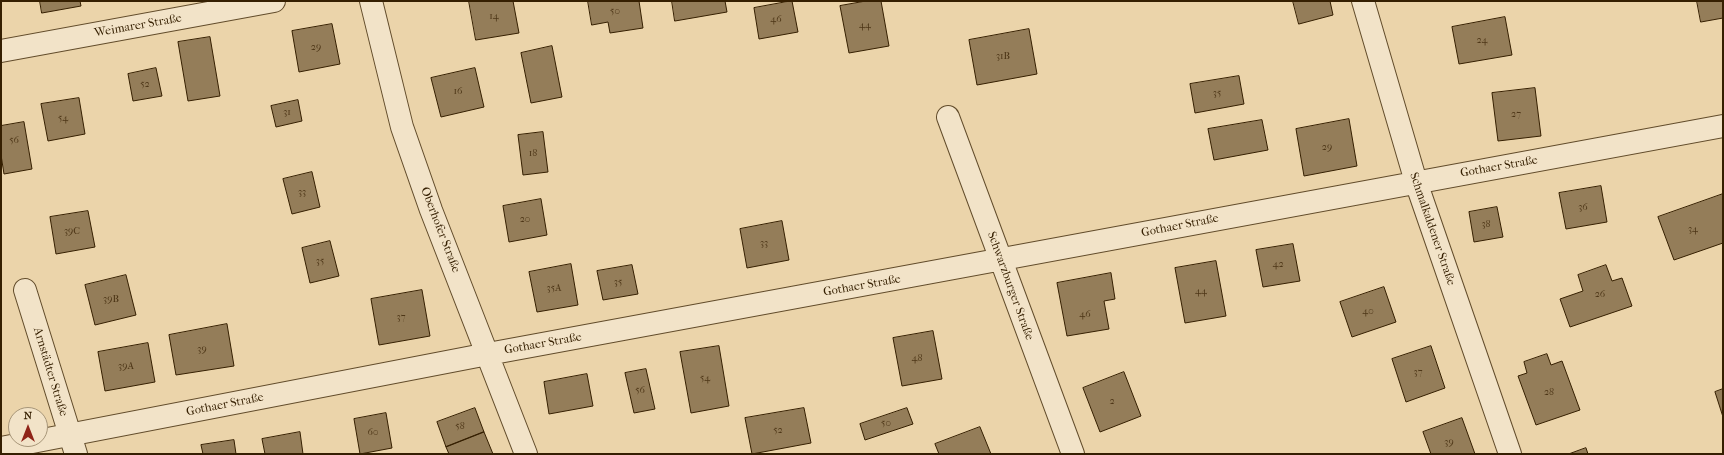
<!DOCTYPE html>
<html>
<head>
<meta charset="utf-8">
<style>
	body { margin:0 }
	#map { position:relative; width:1724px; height:455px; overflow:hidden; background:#ebd4aa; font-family:"IM FELL French Canon",serif }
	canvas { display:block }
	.frame { position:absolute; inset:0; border:2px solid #351f01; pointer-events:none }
	.north { position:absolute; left:8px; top:407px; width:40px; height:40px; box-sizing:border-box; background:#f2e3c8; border:1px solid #a69578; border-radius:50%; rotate:0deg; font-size:11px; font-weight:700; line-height:16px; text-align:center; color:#351f01 }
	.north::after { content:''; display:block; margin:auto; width:14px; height:18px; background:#8f2418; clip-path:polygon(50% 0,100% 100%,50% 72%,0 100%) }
</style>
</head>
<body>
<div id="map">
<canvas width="1724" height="455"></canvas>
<div class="frame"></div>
<div class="north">N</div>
</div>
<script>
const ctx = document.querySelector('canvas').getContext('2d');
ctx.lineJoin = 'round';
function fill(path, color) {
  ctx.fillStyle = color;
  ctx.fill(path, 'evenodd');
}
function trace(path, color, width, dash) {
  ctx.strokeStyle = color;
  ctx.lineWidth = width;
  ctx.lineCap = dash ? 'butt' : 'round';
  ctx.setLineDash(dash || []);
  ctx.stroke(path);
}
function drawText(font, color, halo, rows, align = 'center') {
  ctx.font = font + ' "IM FELL French Canon",serif';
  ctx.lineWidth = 3.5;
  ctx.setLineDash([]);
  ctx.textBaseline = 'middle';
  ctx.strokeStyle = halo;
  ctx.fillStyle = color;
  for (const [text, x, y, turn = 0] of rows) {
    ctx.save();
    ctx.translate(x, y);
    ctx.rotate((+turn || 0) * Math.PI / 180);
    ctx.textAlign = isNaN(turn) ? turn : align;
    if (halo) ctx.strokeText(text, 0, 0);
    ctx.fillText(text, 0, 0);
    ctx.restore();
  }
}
const building = new Path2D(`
	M40,1H80L81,6L42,13Z
	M469,1H513L519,33L476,40Z
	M588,1H639L643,28L610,33L608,22L592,25Z
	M672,1H725L727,12L675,21Z
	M792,1L798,32L759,39L754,8Z
	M866,1H881L889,46L849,53L840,6Z
	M1293,1H1330L1333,15L1299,24Z
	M1697,1H1723V18L1701,22Z
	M1505,17L1512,55L1459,64L1452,27Z
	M332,24L340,64L299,72L292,31Z
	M1029,29L1037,74L977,85L969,40Z
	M210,37L220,96L188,101L178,42Z
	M552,46L562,97L531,103L521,53Z
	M156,68L162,96L133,101L128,74Z
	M475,68L484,107L441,117L431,78Z
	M1239,76L1244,104L1195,113L1190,84Z
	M1535,88L1541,136L1498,141L1492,93Z
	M79,98L85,134L48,141L41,104Z
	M298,100L302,121L276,127L271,106Z
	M1349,119L1357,166L1304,176L1296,129Z
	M1262,120L1268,150L1214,160L1208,129Z
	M24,122L32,169L4,174L1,155V126Z
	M543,132L548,172L523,175L518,135Z
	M312,172L320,207L292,214L283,179Z
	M1601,186L1607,222L1566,229L1559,193Z
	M1723,194V243L1674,260L1658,217Z
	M541,199L547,235L509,242L503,206Z
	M1497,207L1503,237L1474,242L1469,212Z
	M88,211L95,247L56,254L50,217Z
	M782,221L789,260L747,268L740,229Z
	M330,241L339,276L310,283L302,248Z
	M1293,244L1300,281L1263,287L1256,250Z
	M1216,261L1226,316L1185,323L1175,268Z
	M571,264L578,305L537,312L529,272Z
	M632,265L638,294L603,300L597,271Z
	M1606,265L1612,281L1622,278L1632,306L1570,327L1560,299L1583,291L1578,275Z
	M1111,273L1115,299L1104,301L1109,329L1067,336L1057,283Z
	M126,275L136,315L95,325L85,285Z
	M1384,287L1396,322L1352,337L1340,302Z
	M422,290L430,336L379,345L371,299Z
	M227,324L234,366L176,375L169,335Z
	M933,331L942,379L902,386L893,338Z
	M148,343L155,382L105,391L98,352Z
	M719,346L729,406L691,413L680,352Z
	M1431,346L1445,388L1406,402L1392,359Z
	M1547,354L1551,365L1562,361L1580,410L1536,425L1518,376L1527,373L1524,362Z
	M646,369L655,409L634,413L625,373Z
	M1124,372L1141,416L1100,432L1083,388Z
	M587,374L593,406L549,414L544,382Z
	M1723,389V417L1715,392Z
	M475,408L484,432L446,447L437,422Z
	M804,408L811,443L752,454L745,418Z
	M907,408L913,424L865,440L860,424Z
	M386,413L392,448L360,454L354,419Z
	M1462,418L1475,454H1431L1423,432Z
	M980,427L991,454H939L935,444Z
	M300,432L303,454H265L262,439Z
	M484,432L493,454H449L446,447Z
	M234,440L236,454H203L201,445Z
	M1586,448L1588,454H1569Z`);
fill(building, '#947d59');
trace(building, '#351f01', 1);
const minor = new Path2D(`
	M371,1L402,127L431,210L526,454
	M1363,1L1416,182L1510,454
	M1,51L274,1
	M948,117L1073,454
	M25,290L76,454
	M1,448L488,354L1723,126`);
trace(minor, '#624c2b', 24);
trace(minor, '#f2e3c8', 22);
drawText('10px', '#4d3617', null, [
	["50",615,12],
	["14",494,17],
	["46",776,20],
	["44",865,26],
	["24",1482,41],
	["29",316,48],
	["31B",1003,57],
	["52",145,85],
	["16",458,92],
	["35",1217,94],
	["31",287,113],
	["27",1516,115],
	["54",63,119],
	["56",14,141],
	["29",1327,148],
	["18",533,154],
	["33",302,193],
	["36",1583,208],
	["20",525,220],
	["38",1486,225],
	["34",1693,230],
	["39C",72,232],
	["33",764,244],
	["35",320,262],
	["42",1278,265],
	["35",618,283],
	["35A",554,289],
	["44",1201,292],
	["26",1600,295],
	["39B",111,300],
	["40",1368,312],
	["46",1085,315],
	["37",401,318],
	["39",202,350],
	["48",917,359],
	["39A",126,367],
	["37",1418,373],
	["54",705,379],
	["56",640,391],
	["28",1549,393],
	["2",1112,402],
	["50",886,424],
	["58",460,427],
	["52",778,431],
	["60",373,433],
	["39",1449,443]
]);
drawText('12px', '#351f01', '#f2e3c8', [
	["Weimarer Straße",138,26,-10],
	["Gothaer Straße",1499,167,-10],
	["Gothaer Straße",1180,226,-11],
	["Schmalkaldener Straße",1432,229,71],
	["Oberhofer Straße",440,230,69],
	["Gothaer Straße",862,286,-10],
	["Schwarzburger Straße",1010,286,70],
	["Gothaer Straße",543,344,-10],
	["Arnstädter Straße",50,372,73],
	["Gothaer Straße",225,405,-11]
]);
</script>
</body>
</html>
